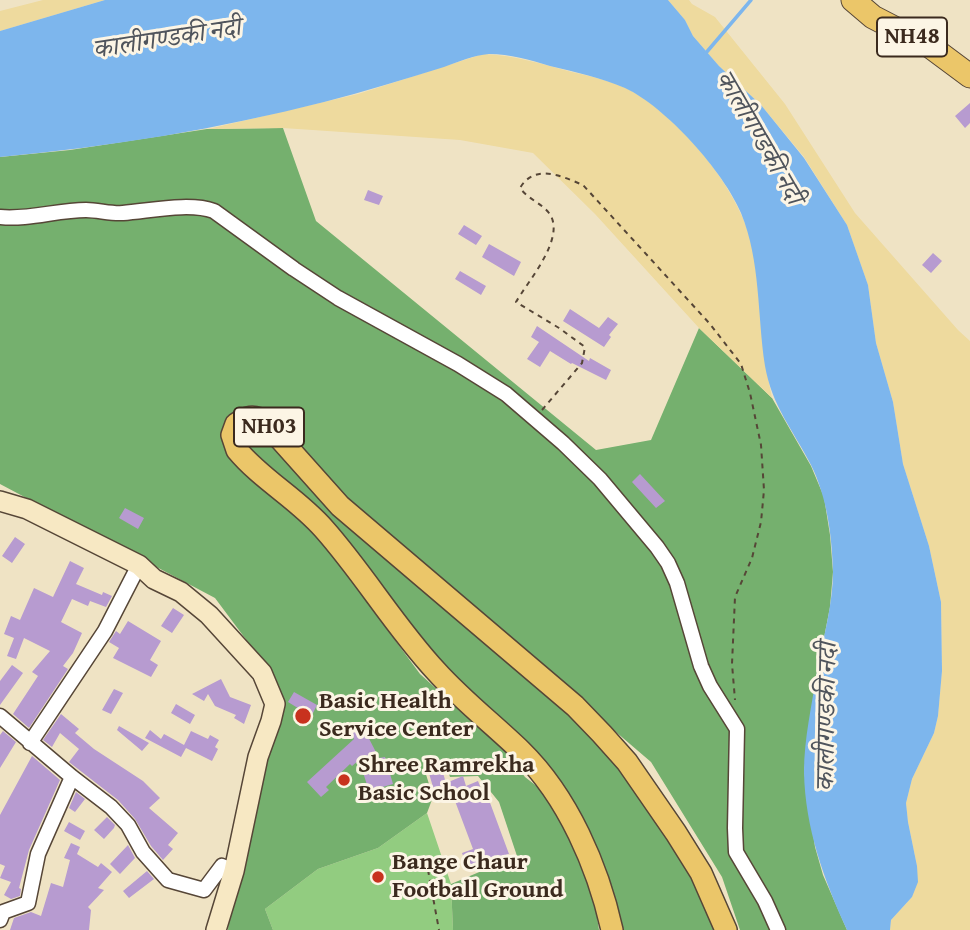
<!DOCTYPE html>
<html>
<head>
<meta charset="utf-8">
<style>
	body { margin:0 }
	canvas { display:block; background:#efe3c4 }
</style>
</head>
<body>
<canvas width="970" height="930"></canvas>
<script>
const ctx = document.querySelector('canvas').getContext('2d');
ctx.lineJoin = 'round';
function fill(path, color) {
  ctx.fillStyle = color;
  ctx.fill(path, 'evenodd');
}
function trace(path, color, width, dash) {
  ctx.strokeStyle = color;
  ctx.lineWidth = width;
  ctx.lineCap = dash ? 'butt' : 'round';
  ctx.setLineDash(dash || []);
  ctx.stroke(path);
}
function drawText(font, color, halo, rows, align = 'center') {
  ctx.font = font + ' "Gentium Book Plus","Noto Serif Devanagari",serif';
  ctx.lineWidth = 6;
  ctx.setLineDash([]);
  ctx.textBaseline = 'middle';
  ctx.strokeStyle = halo;
  ctx.fillStyle = color;
  for (const [text, x, y, turn = 0] of rows) {
    ctx.save();
    ctx.translate(x, y);
    ctx.rotate((+turn || 0) * Math.PI / 180);
    ctx.textAlign = isNaN(turn) ? turn : align;
    if (halo) ctx.strokeText(text, 0, 0);
    ctx.fillText(text, 0, 0);
    ctx.restore();
  }
}
fill(new Path2D(`
	M427,813L451,884L453,930H273L265,909L318,869L378,848Z`), '#92cc80');
fill(new Path2D(`
	M283,128L316,221L596,450L651,440L699,328L772,398L811,466L824,497L830,535L833,572L830,607L816,679L804,771L815,847L823,875L847,930H740L722,877L651,762L241,411L224,425L227,453L266,488L285,508L315,530L332,548L372,609L420,674L505,751L525,777L548,795L565,825L594,897L599,930H453L451,884L517,856L499,802L478,776L450,777L445,762L424,768L433,797L427,813L378,848L318,869L265,909L273,930H228L229,913L241,881L247,853L271,673L215,598L0,484V157L70,150L207,129Z
	M251,421L590,727L683,855L717,930H624L603,876L478,701L251,459L239,428Z`), '#75b06e');
fill(new Path2D(`
	M43,0H105L0,31V11Z
	M668,0H689L692,4L715,17L785,104L855,213L958,330L970,341V930H890L891,920L912,897L917,866L908,822L906,803L912,779L934,733L938,716L942,671L941,602L929,546L903,464L893,402L876,343L868,285L847,225L804,157L761,105L719,66L693,36L685,20Z
	M483,54C514,55 542,64 572,72C590,76 611,81 628,89C678,116 732,181 749,234C758,263 759,295 761,324C763,350 767,374 772,398L699,328L595,214L533,153L460,140L283,128L208,129L358,94Z`), '#eeda9e');
fill(new Path2D(`
	M105,0H668L685,20L693,36L719,66L761,105L804,158L847,225L868,285L876,343L893,402L903,464L929,546L941,602L942,671L938,716L934,733L912,779L906,803L908,822L917,866L918,882L912,897L891,920L890,930H847C824,880 805,828 804,772C804,739 812,704 817,672C823,638 833,605 833,571C832,536 827,497 811,465C793,430 772,406 765,366C757,314 761,262 741,213C724,172 666,107 625,88C602,78 575,72 550,66C530,60 510,54 489,54C474,55 458,62 444,67C404,79 364,92 324,102C218,129 109,147 0,157V31Z`), '#7db6ed');
trace(new Path2D(`
	M705,54L751,0`), '#7db6ed', 3.5);
fill(new Path2D(`
	M970,103V123L965,128L955,116Z
	M368,190L383,196L379,205L364,200Z
	M464,225L482,236L476,245L458,234Z
	M489,244L521,262L514,276L482,257Z
	M933,253L942,261L931,273L922,265Z
	M460,271L486,286L481,295L455,279Z
	M570,309L599,328L608,317L618,324L609,335L611,337L604,347L563,321Z
	M537,326L589,361L590,358L611,370L606,380L572,363L571,364L550,351L540,367L527,359L539,342L531,337Z
	M640,474L665,501L656,508L632,482Z
	M125,508L144,518L138,529L119,518Z
	M15,537L25,544L12,563L2,556Z
	M70,561L84,568L76,584L102,595L103,592L112,596L106,607L90,601L88,606L72,599L61,622L82,633L73,653L63,666L68,669L29,728L13,714L38,676L32,672L50,651L24,638L16,659L7,656L14,638L4,634L11,616L20,620L34,588L53,597Z
	M173,608L184,615L172,633L161,626Z
	M128,621L161,641L150,660L158,665L151,677L113,658L119,648L109,642L116,631L120,634Z
	M12,665L23,673L0,705V681Z
	M221,679L230,697L251,705L244,724L234,718L236,715L215,706L208,694L204,701L192,694Z
	M114,689L123,693L111,714L102,710Z
	M294,692L317,705L307,725L296,719L301,710L288,702Z
	M176,704L195,715L190,724L171,713Z
	M61,714L79,729L75,733L94,749L143,781L160,798L149,808L178,833L168,845L173,849L163,860L151,846L135,819L118,800L69,762L79,749L60,733L52,747L43,740Z
	M119,726L149,743L142,751L117,730Z
	M363,727L379,758L385,757L393,784L369,791L359,760L352,766L350,764L326,787L329,790L321,797L307,782L354,739L351,733Z
	M150,730L161,739L164,734L184,745L191,731L208,739L210,735L219,740L215,747L218,749L212,761L186,748L181,757L145,738Z
	M3,731L16,742L0,768V735Z
	M32,756L60,780L29,850L19,888L21,889L20,896L11,899L4,895L11,882L0,878L5,866L0,864V815Z
	M441,766L446,783L463,776L466,786L478,781L486,801L489,800L509,854L468,869L462,853L473,849L452,793L436,797L428,770Z
	M76,792L85,799L75,812L69,808Z
	M107,817L115,825L114,828L104,839L94,830Z
	M69,822L85,831L80,840L64,831Z
	M71,843L80,847L77,854L98,867L101,863L112,872L98,888L104,890L88,907L91,910L89,930H10L14,918L31,912L41,916L51,883L63,887L70,860L64,858Z
	M128,845L135,858L120,874L110,864Z
	M147,871L154,879L129,898L123,891Z`), '#b79bd0');
const minor = new Path2D(`
	M0,217C29,220 57,210 86,210C98,210 111,214 123,213C150,211 189,202 214,211L294,269L338,298L458,364L506,394L563,443L600,479L657,547L668,563L677,583L701,666L710,686L737,729L735,828L736,852L765,901L778,930
	M0,716L72,777L111,807L128,825L143,852L168,880L204,890L222,866L234,871
	M30,743L105,631L139,565
	M0,920L3,912L28,903L38,854L72,777`);
const secondary = new Path2D(`
	M0,501L27,509L139,565L154,579L181,592L209,615L262,673L275,704L271,721L258,757L234,871L216,930`);
const primary = new Path2D(`
	M612,930C598,867 568,797 521,751C493,724 462,700 436,671C395,627 364,574 324,529C298,499 262,480 237,450L232,435L236,424C246,417 254,414 265,422L340,506L575,706L602,734L627,762L676,833L701,873L726,930`);
const trunk = new Path2D(`
	M853,0L873,17L931,47L970,76`);
trace(minor, '#564637', 17);
trace(secondary, '#564637', 22);
trace(primary, '#564637', 24);
trace(trunk, '#564637', 25);
trace(new Path2D(`
	M542,410L582,363L585,347L559,328L516,302C528,281 567,237 549,213C541,203 528,199 520,188C535,163 561,176 583,185L710,324L741,364L750,393L761,445L764,490L761,522L752,558L735,597L732,664L735,700
	M428,870L439,930`), '#564637', 2, [5, 5]);
trace(minor, '#fff', 14);
trace(secondary, '#f7e8c3', 19);
trace(primary, '#ebc669', 21);
trace(trunk, '#ebc669', 23);
for (const [x, y, r, color] of [
	[303,716,9,"#c8321e"],
	[344,780,7,"#c8321e"],
	[378,877,7,"#c8321e"]
]) {
  const dot = new Path2D();
  dot.arc(x, y, r, 0, 2 * Math.PI);
  ctx.fillStyle = color;
  ctx.fill(dot);
  trace(dot, '#fcf5e5', 2.5);
}
for (const [x, y, w] of [
	[912,37,70],
	[269,427,70]
]) {
  const box = new Path2D();
  box.roundRect(x - w / 2, y - 19.5, w, 39, 5);
  ctx.fillStyle = '#fcf5e5';
  ctx.fill(box);
  trace(box, '#3b2a1e', 2);
}
drawText('bold 23px', '#3b2a1e', null, [
	["NH48",912,37],
	["NH03",269,427]
]);
drawText('bold 24px', '#3b2a1e', '#fcf5e5', [
	["Basic Health",319,702],
	["Service Center",319,730],
	["Shree Ramrekha",358,766],
	["Basic School",358,794],
	["Bange Chaur",392,863],
	["Football Ground",392,891]
], 'left');
drawText('italic 26px', '#4f545c', '#fcf5e5', [
	["कालीगण्डकी नदी",167,40,-9],
	["कालीगण्डकी नदी",758,138,60],
	["कालीगण्डकी नदी",828,717,-89]
]);
</script>
</body>
</html>
